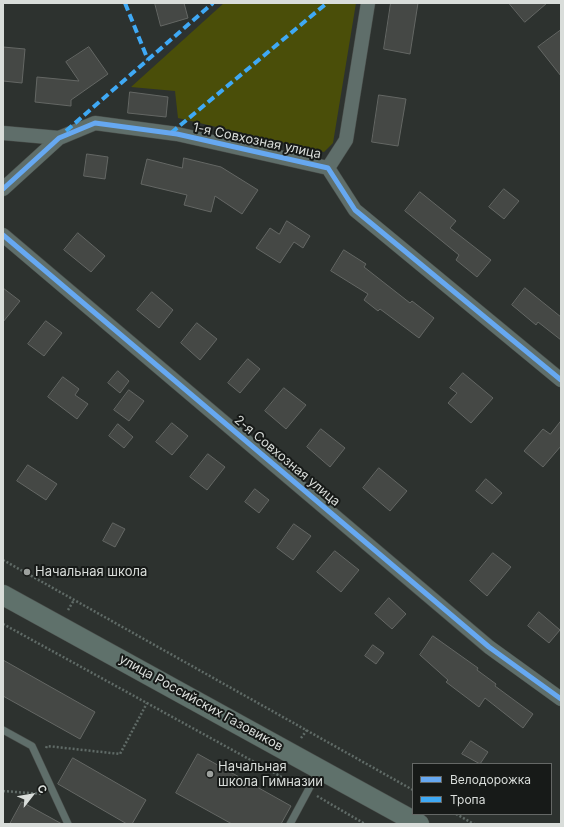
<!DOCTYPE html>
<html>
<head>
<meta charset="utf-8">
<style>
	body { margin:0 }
	#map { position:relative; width:564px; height:827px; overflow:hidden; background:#2d322f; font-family:Inter,sans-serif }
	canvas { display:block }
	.frame { position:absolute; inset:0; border:4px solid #d9ddda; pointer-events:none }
	.legend { position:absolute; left:412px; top:763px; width:140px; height:52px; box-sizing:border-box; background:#171a18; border:1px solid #656866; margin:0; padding:5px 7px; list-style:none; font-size:12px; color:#d9ddda }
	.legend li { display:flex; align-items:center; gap:8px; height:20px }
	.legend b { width:20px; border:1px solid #656866 }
	.north { position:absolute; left:12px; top:775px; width:40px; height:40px; -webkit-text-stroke:3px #171a18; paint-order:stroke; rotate:59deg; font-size:11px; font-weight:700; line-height:16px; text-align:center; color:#d9ddda }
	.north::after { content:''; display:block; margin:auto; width:14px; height:18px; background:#d9ddda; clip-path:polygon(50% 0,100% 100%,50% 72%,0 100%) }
</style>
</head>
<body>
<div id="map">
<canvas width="564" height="827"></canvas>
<div class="frame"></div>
<ul class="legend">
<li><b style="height:5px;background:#66a8f1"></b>Велодорожка</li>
<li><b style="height:5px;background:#3fa9f5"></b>Тропа</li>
</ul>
<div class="north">С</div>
</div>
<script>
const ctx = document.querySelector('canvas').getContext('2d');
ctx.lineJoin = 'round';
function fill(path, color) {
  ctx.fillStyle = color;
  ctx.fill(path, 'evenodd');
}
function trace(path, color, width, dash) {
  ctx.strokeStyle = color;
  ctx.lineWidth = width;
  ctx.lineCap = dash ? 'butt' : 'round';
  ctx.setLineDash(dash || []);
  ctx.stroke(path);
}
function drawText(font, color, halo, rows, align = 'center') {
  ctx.font = font + ' Inter,sans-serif';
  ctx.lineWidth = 4;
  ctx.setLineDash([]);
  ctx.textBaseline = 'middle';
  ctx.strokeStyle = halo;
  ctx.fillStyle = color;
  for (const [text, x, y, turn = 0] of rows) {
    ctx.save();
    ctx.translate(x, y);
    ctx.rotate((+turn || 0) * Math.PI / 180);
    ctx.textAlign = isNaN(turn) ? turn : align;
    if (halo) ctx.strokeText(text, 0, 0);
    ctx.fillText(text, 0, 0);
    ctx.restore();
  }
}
fill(new Path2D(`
	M224,3H356L333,143L324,152L178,118L175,91L131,87Z`), '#4a4e09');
const building = new Path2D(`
	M155,3H184L188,18L161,26Z
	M391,3H418L410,54L384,49Z
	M509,3H547L525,22Z
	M561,30V76L538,47Z
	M3,47L25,49L22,83L3,81Z
	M89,47L108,74L71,100V106L35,102L37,77L79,81L66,62Z
	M130,92L168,97L166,117L128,113Z
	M379,95L406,99L398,146L372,142Z
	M87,154L108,157L105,179L84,176Z
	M184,158L221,167L258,190L242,214L215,196L211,212L184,205L187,195L141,184L147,159L182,168Z
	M504,189L519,201L504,219L489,207Z
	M420,192L456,221L450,228L491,260L477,277L456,260L459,255L405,211Z
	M287,221L310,236L303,248L294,242L280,263L256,248L270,228L279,234Z
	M78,233L105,256L91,272L64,250Z
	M344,250L366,264L364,267L410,303L412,301L434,318L419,338L380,309L378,311L364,300L368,294L331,271Z
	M3,288L20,301L3,322Z
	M525,288L561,317V340L538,322L536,325L512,305Z
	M152,292L173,310L159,328L137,310Z
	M46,321L62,333L44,356L28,344Z
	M197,323L217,339L200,360L181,343Z
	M248,359L260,369L240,393L228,383Z
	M118,371L129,381L120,393L108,383Z
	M463,373L493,398L471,423L448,403L457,393L450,388Z
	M63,377L79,389L75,395L88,404L77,419L48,397Z
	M284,388L306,405L286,429L265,411Z
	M129,390L144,401L129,421L114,410Z
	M561,421V446L543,467L524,451L543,429L550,434Z
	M172,423L188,436L172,455L156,442Z
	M118,424L133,437L124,448L109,436Z
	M321,429L345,448L330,467L307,447Z
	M208,454L225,467L207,490L190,477Z
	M28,465L57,484L46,500L17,481Z
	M379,468L407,491L390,511L363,488Z
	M486,479L502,493L492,504L476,491Z
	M255,489L269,500L259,513L245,502Z
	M113,523L125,529L115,547L103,541Z
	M294,524L311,536L293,560L277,548Z
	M335,551L359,570L341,592L317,572Z
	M493,553L511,567L487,596L470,581Z
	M389,598L406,614L392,629L375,614Z
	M539,612L560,630L549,643L528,626Z
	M433,636L478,668L477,670L496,684L495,686L533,714L523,728L485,698L479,707L446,682L448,680L420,655Z
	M373,645L384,653L376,664L365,656Z
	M3,660L95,712L80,739L3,696Z
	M471,741L488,752L480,764L462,754Z
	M198,754L291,806L281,824H232L176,793Z
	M73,758L146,800L132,824H127L58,784Z
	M22,802L62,824H10Z`);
fill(building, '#454845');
trace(building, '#646764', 1);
const service = new Path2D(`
	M3,730L32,746L68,824
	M290,824L319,770`);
const minor = new Path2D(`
	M3,133L59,138
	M328,168L346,140L368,3
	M3,189L59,138L95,123L177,134L328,168L355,210L561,380
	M3,235L489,647L561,699`);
const secondary = new Path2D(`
	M3,595L419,824`);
trace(service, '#494d4a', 8);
trace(minor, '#494d4a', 15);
trace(secondary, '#494d4a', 21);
trace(new Path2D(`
	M3,560L413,790
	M68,610L74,600
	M3,624L298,786
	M301,738L307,730
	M46,748L47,746L120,754L147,703
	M3,791L42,794
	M317,796L365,824
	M456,814L474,824`), '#606b67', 2.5, [2, 2]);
trace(service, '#5f6e6a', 7);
trace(minor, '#5f6e6a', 14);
trace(secondary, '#5f716b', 20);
trace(new Path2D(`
	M125,3L148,60
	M66,131L213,3
	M171,133L327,3`), '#3fa9f5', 4, [8, 4]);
trace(new Path2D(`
	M3,189L59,138L95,123L177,134L328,168L355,210L561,380
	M3,235L489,647L561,699`), '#66a8f1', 5);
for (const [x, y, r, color] of [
	[27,572,4,"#9da19e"],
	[210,774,4,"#9da19e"]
]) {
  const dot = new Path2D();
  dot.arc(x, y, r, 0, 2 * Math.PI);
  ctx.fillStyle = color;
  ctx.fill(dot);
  trace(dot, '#171a18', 1.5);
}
drawText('13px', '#d9ddda', '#171a18', [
	["1-я Совхозная улица",257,141,12],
	["2-я Совхозная улица",287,461,40],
	["улица Российских Газовиков",201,703,29]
]);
drawText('13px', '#d9ddda', '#171a18', [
	["Начальная школа",35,572],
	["Начальная",218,767],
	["школа Гимназии",218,782]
], 'left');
</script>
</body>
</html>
